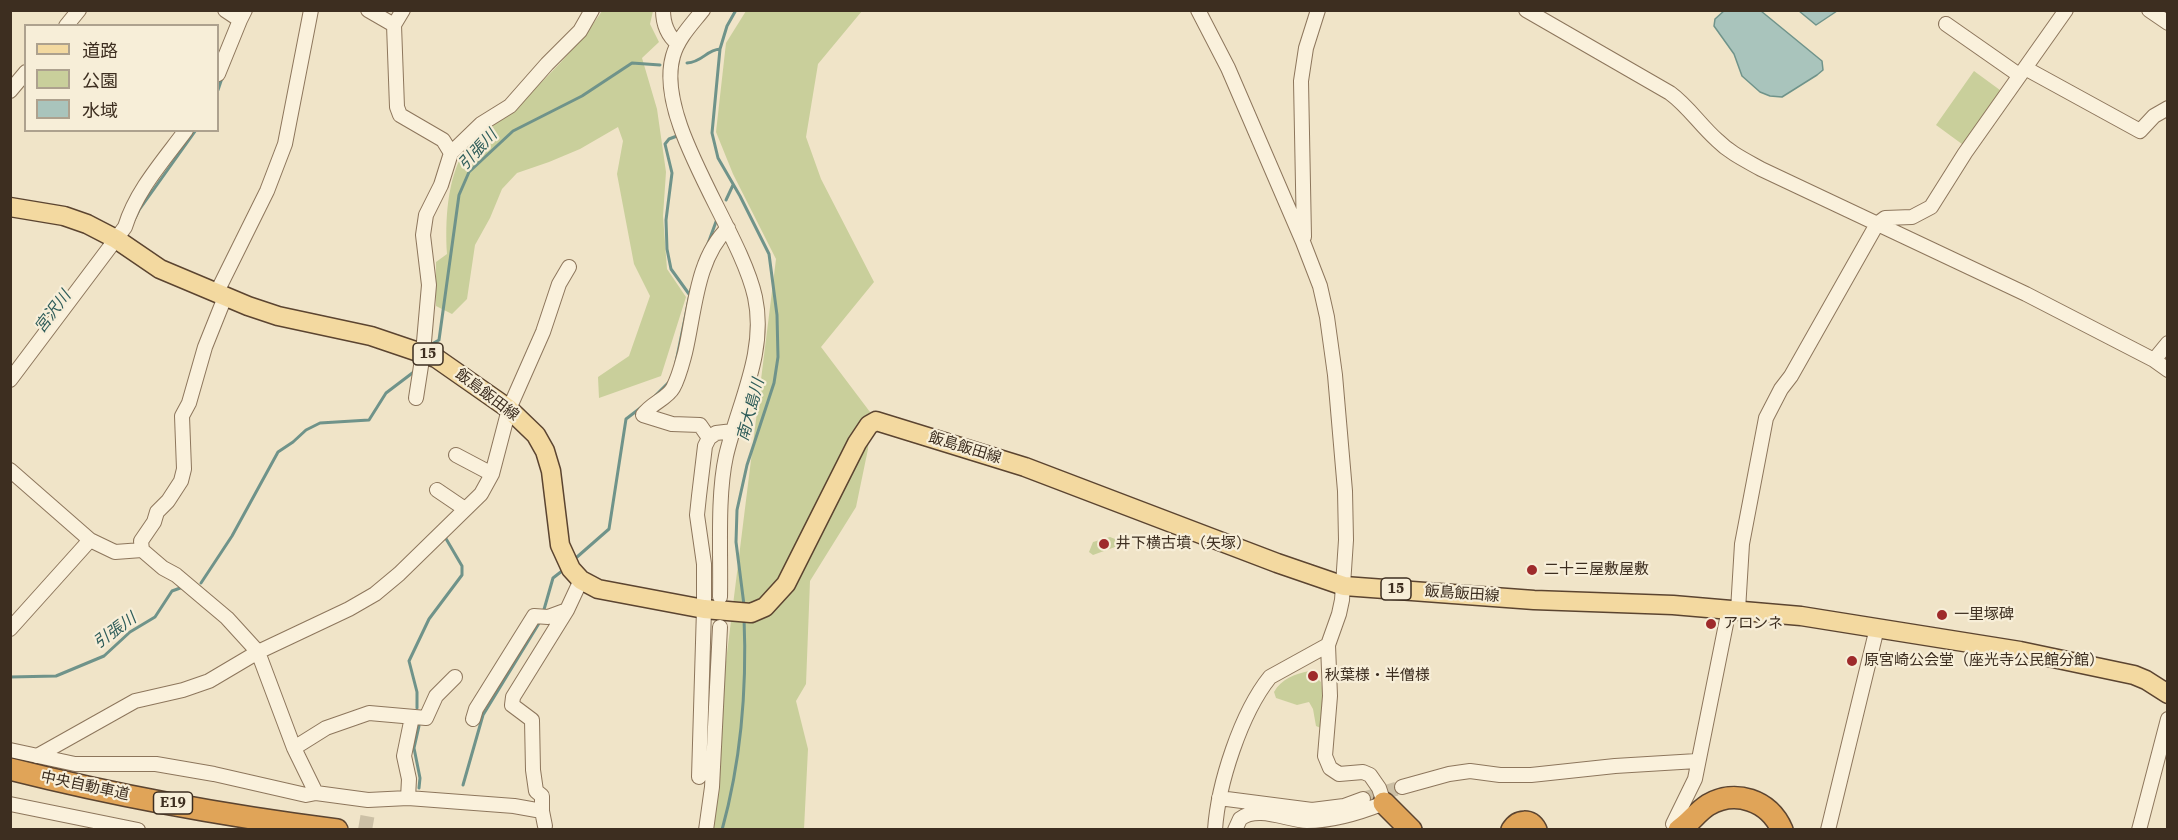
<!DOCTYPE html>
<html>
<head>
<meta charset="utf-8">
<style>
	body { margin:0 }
	#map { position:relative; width:2178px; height:840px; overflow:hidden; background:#f0e4c8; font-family:"IBM Plex Serif","Noto Sans JP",serif }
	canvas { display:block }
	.frame { position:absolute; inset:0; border:12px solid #3d2e20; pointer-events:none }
	.legend { position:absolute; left:24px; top:24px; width:195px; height:108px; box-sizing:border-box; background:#f7eed8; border:2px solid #ada18e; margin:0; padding:8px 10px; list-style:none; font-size:18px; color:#3d2e20 }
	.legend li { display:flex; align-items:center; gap:12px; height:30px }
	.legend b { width:30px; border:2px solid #ada18e }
</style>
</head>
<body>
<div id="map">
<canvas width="2178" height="840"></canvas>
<div class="frame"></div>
<ul class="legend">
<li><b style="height:8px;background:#f3d9a0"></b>道路</li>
<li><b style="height:16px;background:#c9cf9b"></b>公園</li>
<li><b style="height:16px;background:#a9c4bc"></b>水域</li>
</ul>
</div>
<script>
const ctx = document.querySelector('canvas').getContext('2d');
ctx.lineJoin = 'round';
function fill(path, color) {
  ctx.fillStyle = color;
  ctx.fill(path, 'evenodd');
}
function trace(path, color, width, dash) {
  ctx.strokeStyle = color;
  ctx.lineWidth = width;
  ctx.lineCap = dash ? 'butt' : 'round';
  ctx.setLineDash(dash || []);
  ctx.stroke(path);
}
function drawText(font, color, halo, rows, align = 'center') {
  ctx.font = font + ' "IBM Plex Serif","Noto Sans JP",serif';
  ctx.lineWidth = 4.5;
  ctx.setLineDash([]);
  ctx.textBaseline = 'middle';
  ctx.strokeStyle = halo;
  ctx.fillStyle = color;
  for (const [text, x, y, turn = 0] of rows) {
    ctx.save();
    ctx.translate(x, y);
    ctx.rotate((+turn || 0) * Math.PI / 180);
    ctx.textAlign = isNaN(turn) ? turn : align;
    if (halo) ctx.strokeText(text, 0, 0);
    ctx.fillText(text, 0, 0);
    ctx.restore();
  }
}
fill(new Path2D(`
	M602,11H653L650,24L659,42L642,58L657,109L666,172L663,216L667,269L686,297L661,376L599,398L598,377L629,356L650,296L634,264L617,174L623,141L618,127L580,149L549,162L517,173L502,189L490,218L475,245L467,299L452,314L436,306V262L447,254C445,221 447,180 464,151C475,133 497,124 513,109C544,81 579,46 602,11Z
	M746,11H862L818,64L806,137L821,179L874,282L821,347L870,412L868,449L856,507L810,581L806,684L796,701L808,749L804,829L705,830L776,259L733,174L716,132L726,43Z
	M1974,71L2004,93L1966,147L1936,125Z
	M1110,537L1115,539L1117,538L1120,541L1115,547L1093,555L1089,552L1093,542Z
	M1309,671L1321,682L1324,702L1323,729L1316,726L1313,709L1309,702L1297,705L1276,698L1274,692C1281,679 1295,674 1309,671Z`), '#c9cf9b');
const water = new Path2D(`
	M1725,10L1761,11L1822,61L1823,70L1817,75L1782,97L1770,96L1760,92L1742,76L1734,54L1714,26L1715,19Z
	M1799,11H1837L1816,25Z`);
fill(water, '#a9c4bc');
trace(water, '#6f938a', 1.5);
trace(new Path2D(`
	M736,10L727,26L720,49L712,133L718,158L740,196L769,254L777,315L778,357L774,383L747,465L737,510L736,542L744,605
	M687,63C703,62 706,50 720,49
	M218,90L222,78
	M677,136L669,139L665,144L672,173L666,220L667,249L671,269L689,294
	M726,200L733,185
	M134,220L139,210L196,130
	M706,249L717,219
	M430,345L439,340L459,195L469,172L513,131L582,96L632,63L660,65
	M676,362L691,289
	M655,396L669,382
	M577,557L609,529L626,419L643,406
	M201,583L232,536L278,452L293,442L306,430L320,423L369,420L386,393L415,371
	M543,613L553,578L562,571
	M10,677L56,676L104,656L130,632L155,617L172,591L183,587
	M417,708V692L409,661L429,619L462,575V566L445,537
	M463,785L483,715L541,620
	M419,788L420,778L414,748L419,726
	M722,830C741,761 747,688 744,617`), '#6f938a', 3);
trace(new Path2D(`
	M1363,799L1402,787
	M365,830L368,813`), '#ccc0a6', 14, [14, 7]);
const minor = new Path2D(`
	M225,10L240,20L245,10
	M368,10L394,25L397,107L400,115L443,140L451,153L441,185L426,215L423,235L429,285L423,353L416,398
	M663,10C663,24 667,35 678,44
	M703,10C692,24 678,38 673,56C654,121 740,229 755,297C767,352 738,404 726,456C717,497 721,554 720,597
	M1198,10L1228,68L1303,242L1320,286L1327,317L1335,375L1345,491L1346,540L1342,600L1339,614L1328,645L1330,696L1325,756L1330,768L1339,774L1363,772L1370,775L1379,788L1384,803C1359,813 1334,821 1307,821C1287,820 1257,805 1240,819L1235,830
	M1526,10L1670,93C1688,106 1700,125 1717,140C1730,153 1745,160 1761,169L2026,294L2154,360L2168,370
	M2149,10L2168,23
	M1946,24L2019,75
	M394,25L403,10
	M66,26L79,10
	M2025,68L2140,131L2154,116L2168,108
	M218,74L240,20
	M10,91L26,72
	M451,153L481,124L510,106L547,64L580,31L592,10
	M1304,237L1301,81L1306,48L1318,10
	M216,294L267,191L285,144L311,10
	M2154,360L2168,343
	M10,380L125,227C136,191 163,161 186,130
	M709,438L700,425L672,424L643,415C651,403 667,399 673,388C679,377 682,364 685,353C695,311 696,259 728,228
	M456,455L492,474
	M10,470L90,540L115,552L142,550L163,568L176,575L227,618L258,652L294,748L316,793
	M437,490L465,509
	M142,550L141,541L154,522L157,512L168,501L181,481L184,469L182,416L189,403L205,347L225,297
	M1738,610L1742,544L1766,418L1781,389L1791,376L1877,224L1885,218L1912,217L1931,207L1965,153L2066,10
	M10,629L90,540
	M473,719L476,709L534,616L548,617L567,610
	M294,748L326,728L369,713L426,718L436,696L455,677
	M10,750L75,764H156L214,774L306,795L316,793L368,800L408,798L514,806L542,811L545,826
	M37,756L135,701L183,690L209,681L258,652L349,609L375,594L399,574L481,494L492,474L509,409L543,332L559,284L569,267
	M699,777L704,609V564L697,515L699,496L705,446L709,438L716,433L733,431
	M1402,787L1449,774L1470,771L1500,775H1531L1615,766L1697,761
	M408,798L409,779L404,756L412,717
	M1219,798L1312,810L1344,806L1363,799
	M10,804L138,830
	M542,811V796L536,791L533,770L532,720L512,705L513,697L567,610L581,580
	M1673,824L1695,779L1729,609
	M706,830L712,787L720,627
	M1215,830C1218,784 1241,713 1270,677L1328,645
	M1828,830L1877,628
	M2139,830L2168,719`);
const major = new Path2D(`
	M10,207L64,216L87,224L116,239L160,269L248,306L278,316L371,336L436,358L509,409L536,435L545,451L551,471L560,545L571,569L581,580L598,589L704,609L751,613L765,607L786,584L857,443L869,425L876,421L1025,467L1277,563L1344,586L1534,600L1673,605L1801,616L2020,651L2134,675L2146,680L2168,694`);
const highway = new Path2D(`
	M10,769C117,796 227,816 337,830
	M1384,803L1411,830
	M1512,830C1518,820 1530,819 1536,830
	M1679,830C1690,823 1697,812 1708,805C1735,789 1769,800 1782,830`);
trace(minor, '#8d765c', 16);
trace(major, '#5b4430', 21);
trace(highway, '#5b4430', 24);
trace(minor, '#faf1dc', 14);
trace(major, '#f3d9a0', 18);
trace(highway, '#e0a458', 21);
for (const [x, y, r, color] of [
	[1104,544,6,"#9e2a2b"],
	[1532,570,6,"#9e2a2b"],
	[1942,615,6,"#9e2a2b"],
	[1711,624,6,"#9e2a2b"],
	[1852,661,6,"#9e2a2b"],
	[1313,676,6,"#9e2a2b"]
]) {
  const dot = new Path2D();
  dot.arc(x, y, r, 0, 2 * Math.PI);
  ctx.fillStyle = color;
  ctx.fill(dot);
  trace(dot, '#f7eed8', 2);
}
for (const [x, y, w] of [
	[428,354,30],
	[1396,589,30],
	[173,803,39]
]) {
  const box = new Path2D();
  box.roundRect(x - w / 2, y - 11, w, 22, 4.5);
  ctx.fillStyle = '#f7eed8';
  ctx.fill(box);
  trace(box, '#3d2e20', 1.5);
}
drawText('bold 14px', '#3d2e20', null, [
	["15",428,354],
	["15",1396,589],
	["E19",173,803]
]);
drawText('15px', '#3d2e20', '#f7eed8', [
	["飯島飯田線",487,395,37],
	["飯島飯田線",965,448,17],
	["飯島飯田線",1462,594,4],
	["中央自動車道",85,786,12]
]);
drawText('15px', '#3d2e20', '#f7eed8', [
	["井下横古墳（矢塚）",1116,544],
	["二十三屋敷屋敷",1544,570],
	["一里塚碑",1954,615],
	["アロンネ",1723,624],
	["原宮崎公会堂（座光寺公民館分館）",1864,661],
	["秋葉様・半僧様",1325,676]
], 'left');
drawText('italic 16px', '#2f5d5a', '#f7eed8', [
	["引張川",478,150,-47],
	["宮沢川",53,312,-53],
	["南大島川",751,410,-75],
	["引張川",115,631,-36]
]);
</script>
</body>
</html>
